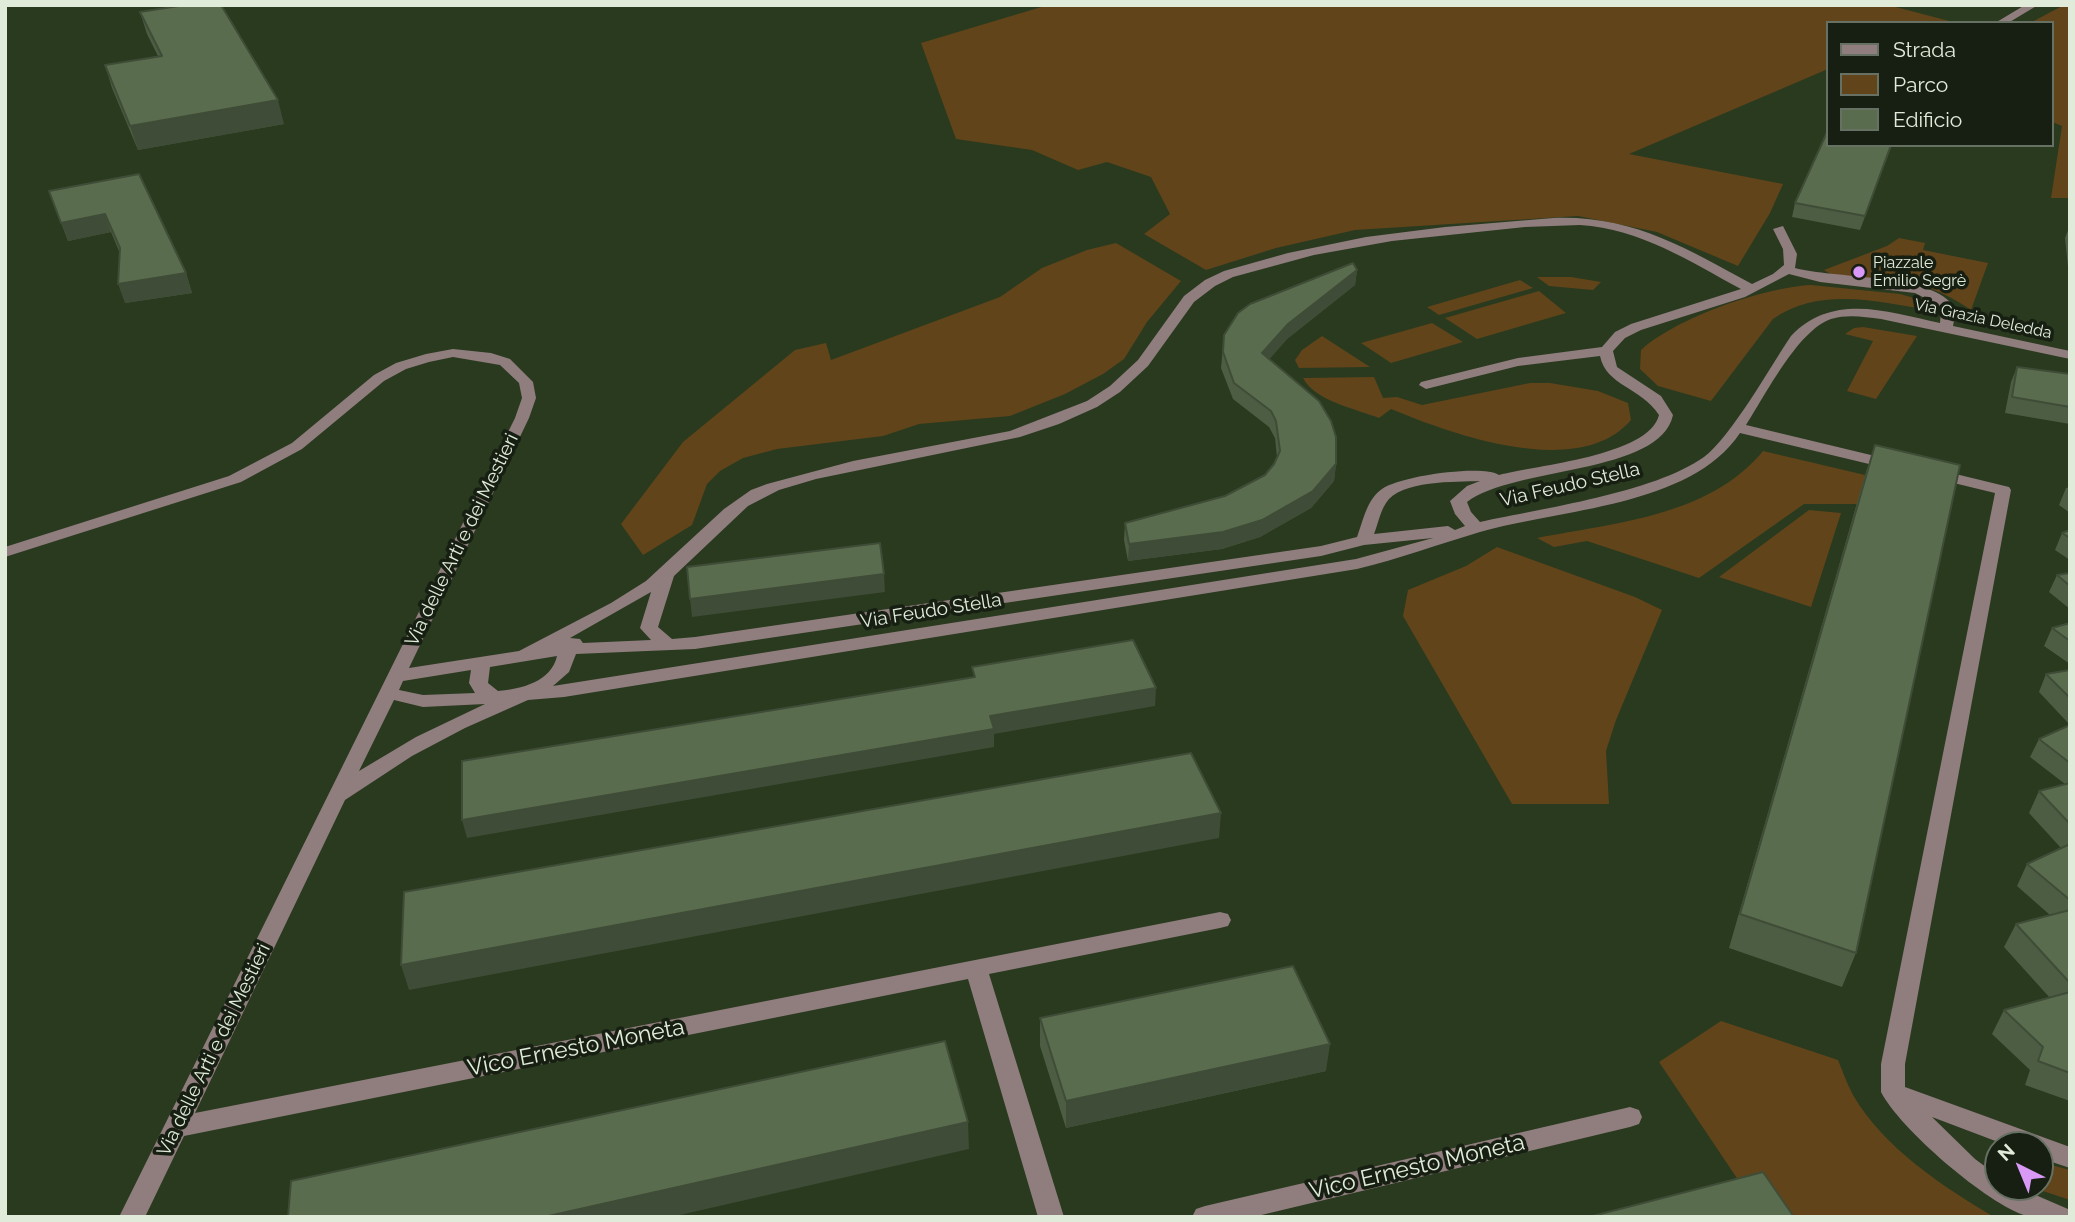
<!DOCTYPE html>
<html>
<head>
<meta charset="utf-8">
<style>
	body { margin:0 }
	#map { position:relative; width:2075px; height:1222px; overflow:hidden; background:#293a1f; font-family:Raleway,sans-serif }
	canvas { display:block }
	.frame { position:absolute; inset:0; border:7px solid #e0ebda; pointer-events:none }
	.legend { position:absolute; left:1826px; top:21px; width:228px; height:126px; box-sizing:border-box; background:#171f13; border:2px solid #677163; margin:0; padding:9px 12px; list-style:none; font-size:21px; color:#e0ebda }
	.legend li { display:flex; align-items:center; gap:14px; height:35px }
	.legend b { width:35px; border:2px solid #677163 }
	.north { position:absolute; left:1984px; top:1131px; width:70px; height:70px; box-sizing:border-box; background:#171f13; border:2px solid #677163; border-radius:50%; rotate:317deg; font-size:19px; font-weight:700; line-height:28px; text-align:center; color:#e0ebda }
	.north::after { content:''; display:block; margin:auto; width:24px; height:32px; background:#d99af7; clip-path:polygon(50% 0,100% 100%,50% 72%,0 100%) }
</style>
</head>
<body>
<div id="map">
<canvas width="2075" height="1222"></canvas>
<div class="frame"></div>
<ul class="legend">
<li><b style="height:9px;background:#907d7e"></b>Strada</li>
<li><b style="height:19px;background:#61441a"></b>Parco</li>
<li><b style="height:19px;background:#5a6c4e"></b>Edificio</li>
</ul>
<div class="north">N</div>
</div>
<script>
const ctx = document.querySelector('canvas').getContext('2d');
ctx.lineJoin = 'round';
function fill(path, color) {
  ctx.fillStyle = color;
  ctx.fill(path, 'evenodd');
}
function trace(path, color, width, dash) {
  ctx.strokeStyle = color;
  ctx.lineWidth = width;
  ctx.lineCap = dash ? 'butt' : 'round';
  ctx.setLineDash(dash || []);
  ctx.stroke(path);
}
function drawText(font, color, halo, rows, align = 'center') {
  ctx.font = font + ' Raleway,sans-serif';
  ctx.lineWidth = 7;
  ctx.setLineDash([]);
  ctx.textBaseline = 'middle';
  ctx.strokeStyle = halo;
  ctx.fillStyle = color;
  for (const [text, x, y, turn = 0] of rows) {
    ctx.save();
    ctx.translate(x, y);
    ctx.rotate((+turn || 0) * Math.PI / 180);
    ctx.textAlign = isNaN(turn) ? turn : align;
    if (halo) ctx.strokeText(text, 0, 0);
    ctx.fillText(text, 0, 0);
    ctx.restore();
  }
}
fill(new Path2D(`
	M1048,5H1888L1957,23H1828V69L1629,154L1783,184L1770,213L1738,266L1657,232L1578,216L1355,230L1276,248L1206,270L1144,234L1170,214L1151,177L1107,162L1078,170L1032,150L956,139L921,43Z
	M2064,5H2070V198H2051L2062,126L2052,122V23H2030Z
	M1899,238L1925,243L1923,250L1988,263L1971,310C1947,293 1919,282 1889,279C1869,277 1841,283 1824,270L1887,246Z
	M1116,243L1181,281L1147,322L1124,359L1103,374L1065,394L1010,416L919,424L883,436L777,449L743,458L720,471L707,484L692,525L643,555L621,524L683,442L795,350L826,343L831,360L1000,297L1042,268L1087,250Z
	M1537,277H1571L1601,282L1593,290L1549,286Z
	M1520,280L1533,288L1439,315L1427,307Z
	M1811,285L1900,294L1921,300L1928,310C1876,301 1819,287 1773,319L1711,401L1658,386L1640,369L1641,350C1678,317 1762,288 1811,285Z
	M1539,291L1566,313L1477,339L1445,318Z
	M1432,323L1463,342L1391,363L1361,343Z
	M1863,327L1917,336L1876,399L1847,391L1873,341L1845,334L1854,328Z
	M1322,336L1370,367L1299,368L1295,360L1302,350Z
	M1374,377L1383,398L1397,397L1422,405L1530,383H1550L1598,391L1628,403L1631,420C1579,481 1451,434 1391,409L1379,418C1356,409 1315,401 1303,378Z
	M1763,451L1865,475L1858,504H1804L1699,578L1587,541L1554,547L1537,538C1614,523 1710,516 1763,451Z
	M1809,510L1841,513L1811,607L1719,577Z
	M1497,547L1635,597L1662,610L1616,720L1606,751L1609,804H1512L1403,616L1408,590L1466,566Z
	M1721,1021L1838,1060C1843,1072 1847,1084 1853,1095C1884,1148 1942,1186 1994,1217H1763L1659,1062Z
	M2040,1162L2070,1170V1200L2031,1187H2040Z`), '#61441a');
fill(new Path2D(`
	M2025,5H2038L2008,23H1995Z
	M1553,218C1633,215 1685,248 1752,284L1773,274L1784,265L1783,249L1773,229L1783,226L1797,254L1795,268C1833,278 1924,275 1949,301C1956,308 1955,317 1953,326L2070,351V359L1881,319C1864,317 1848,314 1831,319C1798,330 1765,396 1746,425L1900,462L1902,465L1900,468L1894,470L1740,433C1691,507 1559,509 1480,532C1439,544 1399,559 1357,569L564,697L528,700L465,728L412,756L345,800L195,1113L1220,912L1228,914L1231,920L1228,926L1220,928L989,974L1064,1217H1038L968,979L184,1136L145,1217H119L515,418L522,398L519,383L500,365L453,357L429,362L406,369L384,381L302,449L241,482L5,557V547L229,476L292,443L374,375L396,363L426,354L453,349L491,353L510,359L533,382L536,398L529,418L409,668L519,651L611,603L646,581L724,509L751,490L767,484L853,461L1010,431L1087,401L1110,386L1138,360L1184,296L1205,280L1224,271L1288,253L1366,237L1445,227ZM1580,225C1641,229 1689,261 1741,289L1631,324L1615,332L1602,347L1518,358L1421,382L1419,385L1426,389L1518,366L1600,356C1606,386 1641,387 1659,415C1649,456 1536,465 1499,475C1483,464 1399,476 1382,489C1367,499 1363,521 1357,537L1321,546L695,637L672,639L658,627L674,576L748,506L779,490L816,479L1020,437L1059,424L1097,407L1120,392L1148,366L1194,302L1215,286L1233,277L1314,255L1392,241L1525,227ZM1789,274L1820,282L1915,293L1938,305L1941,311L1940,323C1888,312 1833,292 1791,336C1770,367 1731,437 1704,457C1653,493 1543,508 1480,522L1471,512L1467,502C1514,466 1660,475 1673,415L1661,396L1617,367L1613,351L1625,338L1641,330L1745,297ZM1480,481L1467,486L1450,501L1455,514L1465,526L1455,530L1448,526L1374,534C1378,524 1380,512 1386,503C1400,480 1456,482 1480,481ZM1433,538L1356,559L553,686L569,672L576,654L695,649L1321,556L1364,545ZM651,592L640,628L651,640L583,643L580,639L570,638ZM557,656C551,682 521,689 498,691L488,683L490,667ZM471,670L469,683L475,693L423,695L399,690L403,681ZM394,700L423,707L485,704L416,737L359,771Z
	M1935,469L2009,487L2011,490L1905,1064V1087L2070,1147V1168L2040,1158V1145H2006L1932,1117L1975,1159L1998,1176V1187H2017L2068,1209L2070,1217C2056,1217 2040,1219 2027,1216C1988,1205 1899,1128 1881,1092V1064L1995,493L1929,477L1927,474Z
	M1630,1107L1639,1110L1642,1117L1639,1124L1630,1127L1253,1217H1192L1196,1209L1205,1206Z`), '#907d7e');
fill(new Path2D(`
	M140,12L284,124L138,150L112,88L105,65L158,56L147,34Z
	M1828,145H1892L1860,230L1792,217L1795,203Z
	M139,174L186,273L192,293L125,303L119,251L111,232L68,241L49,191Z
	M2070,225V286L2065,238Z
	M1357,270L1355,285L1287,339L1269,359L1336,464L1334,481L1311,508L1260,537L1222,549L1128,561L1124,540L1125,523L1225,496L1265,475L1274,464L1277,457L1275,438L1269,427L1233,399L1221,368L1224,335Z
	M2017,367L2070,374V424L2005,413L2011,382Z
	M1875,445L1856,953L1842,987L1729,948L1865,475Z
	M2070,487V513L2059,505L2066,488Z
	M2070,530V560L2055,550L2062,533Z
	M2070,573V609L2049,592L2057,575Z
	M2070,623V664L2044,646L2052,628Z
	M2070,670V725L2039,692L2046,674Z
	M2070,725V1101L2025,1085L2030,1070L1992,1034L2004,1010L2050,998L2004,947L2016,924L2050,915L2017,886L2027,864L2061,848L2029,813L2039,791L2065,784L2030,757L2039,739Z
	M1040,1018L1326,1071L1066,1128L1040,1046Z`), '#4d5d43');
fill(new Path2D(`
	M278,100L284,124L138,150L130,126Z
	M1891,145H1892L1860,230L1865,216Z
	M105,214L111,232L68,241L61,223Z
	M1357,270L1355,285L1287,339L1261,369L1262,353L1288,324Z
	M186,273L192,293L125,303L118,284Z
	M1336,464L1334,481L1311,508L1260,537L1222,549L1128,561L1129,544Z
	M884,574L885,592L692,617L690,599Z
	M1156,688L1155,706L994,734V747L467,838L462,820L990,716Z
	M1221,813L1219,838L409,990L401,965Z
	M1330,1044L1326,1071L1066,1128V1101Z
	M968,1122L969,1149L671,1217H544Z`), '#3f4c37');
const building = new Path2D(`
	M185,5H221L278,100L130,126L105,65L162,56L140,12Z
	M1828,130V145H1891L1865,216L1795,203Z
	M139,174L186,273L118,284L120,248L105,214L61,223L49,191Z
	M1353,263L1357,270L1288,324L1262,353L1319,401L1331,421L1336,437V464L1313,491L1262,520L1223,532L1129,544L1125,523L1225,496L1265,475L1274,464L1280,451L1276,421L1271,411L1234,383L1223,352L1224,335L1238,313L1250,304Z
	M2017,367L2070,374V407L2012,397Z
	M1875,445L1960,465L1856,953L1740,914Z
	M2070,530V538L2062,533Z
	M880,543L884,574L690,599L687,567Z
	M2070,573V586L2057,575Z
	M2070,623V641L2052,628Z
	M1133,640L1156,688L990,716L994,729L462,820V761L975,677L972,667Z
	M2070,670V698L2046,674Z
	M2070,725V763L2039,739Z
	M1191,753L1221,813L401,965L404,892Z
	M2070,783V824L2039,791Z
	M2070,844V900L2027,864Z
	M2070,910V983L2016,924Z
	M1293,966L1330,1044L1066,1101L1040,1018Z
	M2070,992V1073L2038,1061L2043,1047L2004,1010Z
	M945,1041L968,1122L544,1217H288L291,1181Z
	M1763,1172L1794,1217H1589Z`);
fill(building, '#5a6c4e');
trace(building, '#3f4c37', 2);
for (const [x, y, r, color] of [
	[1859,272,7,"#d99af7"]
]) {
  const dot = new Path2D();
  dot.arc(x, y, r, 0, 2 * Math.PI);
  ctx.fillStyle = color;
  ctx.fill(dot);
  trace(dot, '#171f13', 2.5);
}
drawText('16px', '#e0ebda', '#171f13', [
	["Piazzale",1873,263],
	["Emilio Segrè",1873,281]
], 'left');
drawText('16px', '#e0ebda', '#171f13', [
	["Via Grazia Deledda",1983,319,12]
]);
drawText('19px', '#e0ebda', '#171f13', [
	["Via Feudo Stella",1570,485,-13],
	["Via delle Arti e dei Mestieri",462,540,-64],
	["Via Feudo Stella",931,611,-9],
	["Via delle Arti e dei Mestieri",214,1050,-64]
]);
drawText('23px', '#e0ebda', '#171f13', [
	["Vico Ernesto Moneta",576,1048,-11],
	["Vico Ernesto Moneta",1417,1167,-13]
]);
</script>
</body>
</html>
